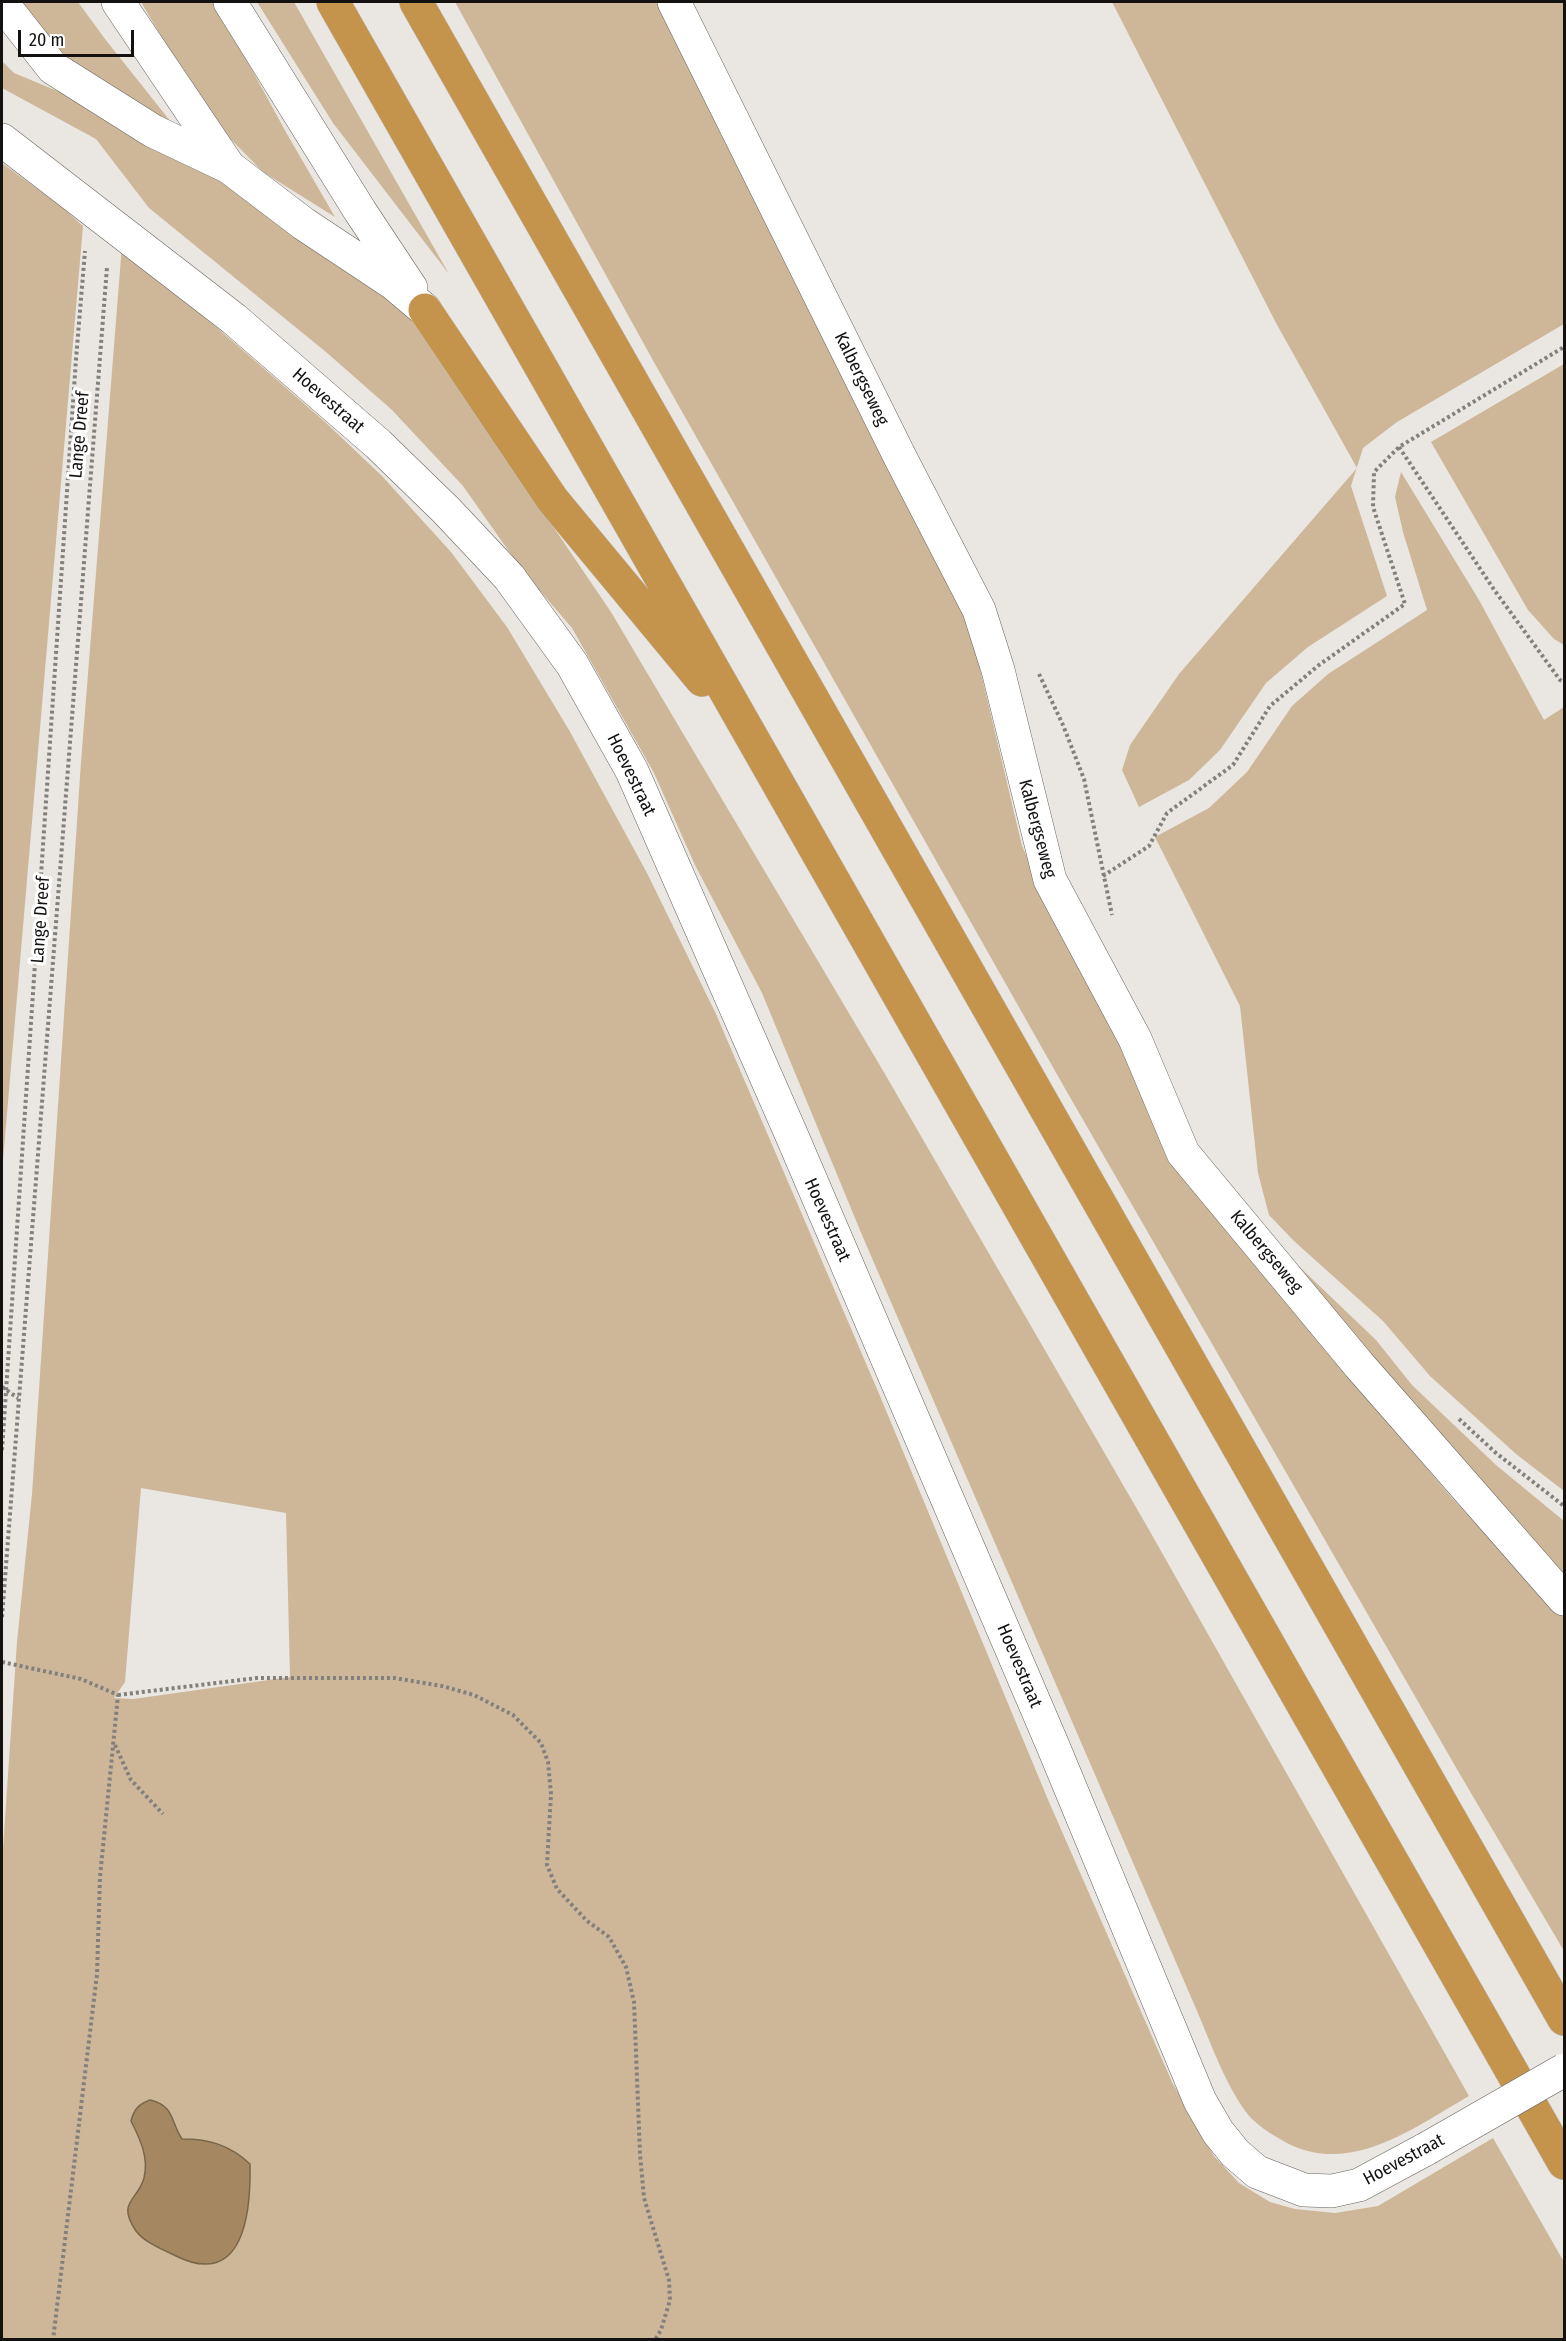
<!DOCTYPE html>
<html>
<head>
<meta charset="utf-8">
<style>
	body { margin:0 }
	#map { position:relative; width:1566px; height:2341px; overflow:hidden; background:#eae6e1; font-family:"Fira Sans Condensed",sans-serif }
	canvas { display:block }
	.frame { position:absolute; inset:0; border:3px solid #131210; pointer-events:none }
	.scale { position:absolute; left:18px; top:30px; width:116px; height:27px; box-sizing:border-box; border:3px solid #131210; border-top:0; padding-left:8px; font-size:18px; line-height:21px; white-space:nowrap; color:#131210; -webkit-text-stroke:4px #fff; paint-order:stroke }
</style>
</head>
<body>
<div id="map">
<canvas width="1566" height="2341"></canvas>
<div class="frame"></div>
<div class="scale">20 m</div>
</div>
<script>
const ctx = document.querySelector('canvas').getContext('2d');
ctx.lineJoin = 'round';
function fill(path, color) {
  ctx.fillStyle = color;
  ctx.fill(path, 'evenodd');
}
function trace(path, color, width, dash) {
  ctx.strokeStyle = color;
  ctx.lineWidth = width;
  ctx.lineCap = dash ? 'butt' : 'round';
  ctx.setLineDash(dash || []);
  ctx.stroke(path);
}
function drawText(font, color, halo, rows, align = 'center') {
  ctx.font = font + ' "Fira Sans Condensed",sans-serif';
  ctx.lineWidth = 6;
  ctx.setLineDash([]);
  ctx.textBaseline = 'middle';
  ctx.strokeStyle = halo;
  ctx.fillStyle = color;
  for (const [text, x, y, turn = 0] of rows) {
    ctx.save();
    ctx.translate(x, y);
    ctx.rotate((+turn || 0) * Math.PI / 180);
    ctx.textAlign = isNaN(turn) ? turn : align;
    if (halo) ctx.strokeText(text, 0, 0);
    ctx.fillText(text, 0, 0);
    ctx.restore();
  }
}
fill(new Path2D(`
	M19,2H78L105,39L175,127L82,75Z
	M141,2H215L287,134L335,217L263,172L208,116Z
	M257,2H294L449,274L333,123Z
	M455,2H660L968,618L1022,846L1052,910L1273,1281L1377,1410L1452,1498L1509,1559L1564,1614V1951L1458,1771L1063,1085L655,364Z
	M1112,2H1564V324L1397,422L1363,448L1351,486L1387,596L1308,647L1266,683L1220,750L1189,780L1139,807L1122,770L1130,745L1179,674L1357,468L1276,323Z
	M2,61L14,73L96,107L221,178L392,289L611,612L885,1074L1148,1528L1469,2096C1413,2128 1350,2177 1285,2142C1273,2135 1261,2128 1251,2118C1227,2091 1209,2038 1194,2004L862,1235L762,993L695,865L654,773L572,628L522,570L463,486L392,410L326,352L149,208L96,139L2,88Z
	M2,163L63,208L83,226L2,1172Z
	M122,245L324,421L382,476L451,552L507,627L569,730L647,873L716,1014L880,1396L1049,1802L1172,2082L1214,2156L1239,2183L1270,2202L1295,2209L1335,2213L1378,2206L1493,2138L1564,2262V2339L2,2340V1863L17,1642L32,1494L81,762ZM141,1488L286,1513L290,1677L133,1699L114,1698L125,1682Z
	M1564,364V645L1554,639L1528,610L1431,442Z
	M1401,472L1479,600L1544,720L1564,707V1491L1516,1454L1430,1376L1383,1321L1294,1241L1269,1215L1258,1173L1240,1006L1155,837L1209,808L1247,772L1292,706L1328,674L1427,610L1403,532L1395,497Z
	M1262,1231L1376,1340L1412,1385L1496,1465L1564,1521V1575Z`), '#ceb799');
const water = new Path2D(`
	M150,2100C175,2106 170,2121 182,2139C209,2139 230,2145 250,2164C251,2212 244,2291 174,2255C162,2249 144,2242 136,2231C116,2201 138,2201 144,2178C149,2157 140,2139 131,2121C134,2109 139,2104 150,2100Z`);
fill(water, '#a58861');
trace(water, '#796549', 1.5);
const minor = new Path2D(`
	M118,2L229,167
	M230,2L360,211L411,288
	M674,2L900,457L979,610L998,670L1050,880L1135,1039L1183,1153L1359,1365L1564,1599
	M2,3L53,68L153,131L229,167L304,224L393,283L425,310
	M2,140L234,319L378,444L446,510L509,577L572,664L632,771L792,1136L1053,1746L1200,2101L1218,2132L1235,2153L1257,2172L1304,2190L1332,2191L1359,2185L1426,2149`);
const highway = new Path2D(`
	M333,2L1564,2163
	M416,2L1564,2019
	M425,310L552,499L702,680`);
trace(minor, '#67645f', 34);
trace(highway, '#c2c1c1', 34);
trace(new Path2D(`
	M1399,447L1495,591L1560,680L1564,682
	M1039,674L1063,725L1084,779L1112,915
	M1103,876L1149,846L1167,813L1233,765L1270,706L1319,665L1405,604L1373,507L1374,472L1399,447L1564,347
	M2,1387L18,1398
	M1459,1419L1496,1453L1564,1506
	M2,1450L76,359L85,251
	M2,1617L107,267
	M2,1662L81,1679L118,1695L100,1877L97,1974L53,2340
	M118,1695L257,1678H395L442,1686L474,1695L513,1715L541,1743L548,1762L551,1794L547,1865L557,1889L587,1921L609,1937L626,1967L634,2002L640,2154L644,2198L669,2280L670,2300L661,2330L655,2340
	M115,1745L131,1780L163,1814`), '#82807c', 4, [3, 3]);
trace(minor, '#fff', 33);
trace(highway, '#c4944d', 33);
const minorBridge = new Path2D(`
	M1426,2149L1564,2070`);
trace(minorBridge, '#67645f', 34, []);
trace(minorBridge, '#fff', 33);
drawText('18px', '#131210', '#fff', [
	["Kalbergseweg",861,379,64],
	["Hoevestraat",328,401,41],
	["Lange Dreef",80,435,-85],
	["Hoevestraat",631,775,64],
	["Kalbergseweg",1037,829,75],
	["Lange Dreef",41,920,-86],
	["Hoevestraat",827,1220,66],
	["Kalbergseweg",1266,1252,50],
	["Hoevestraat",1019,1666,67],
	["Hoevestraat",1404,2160,-28]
]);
</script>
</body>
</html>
